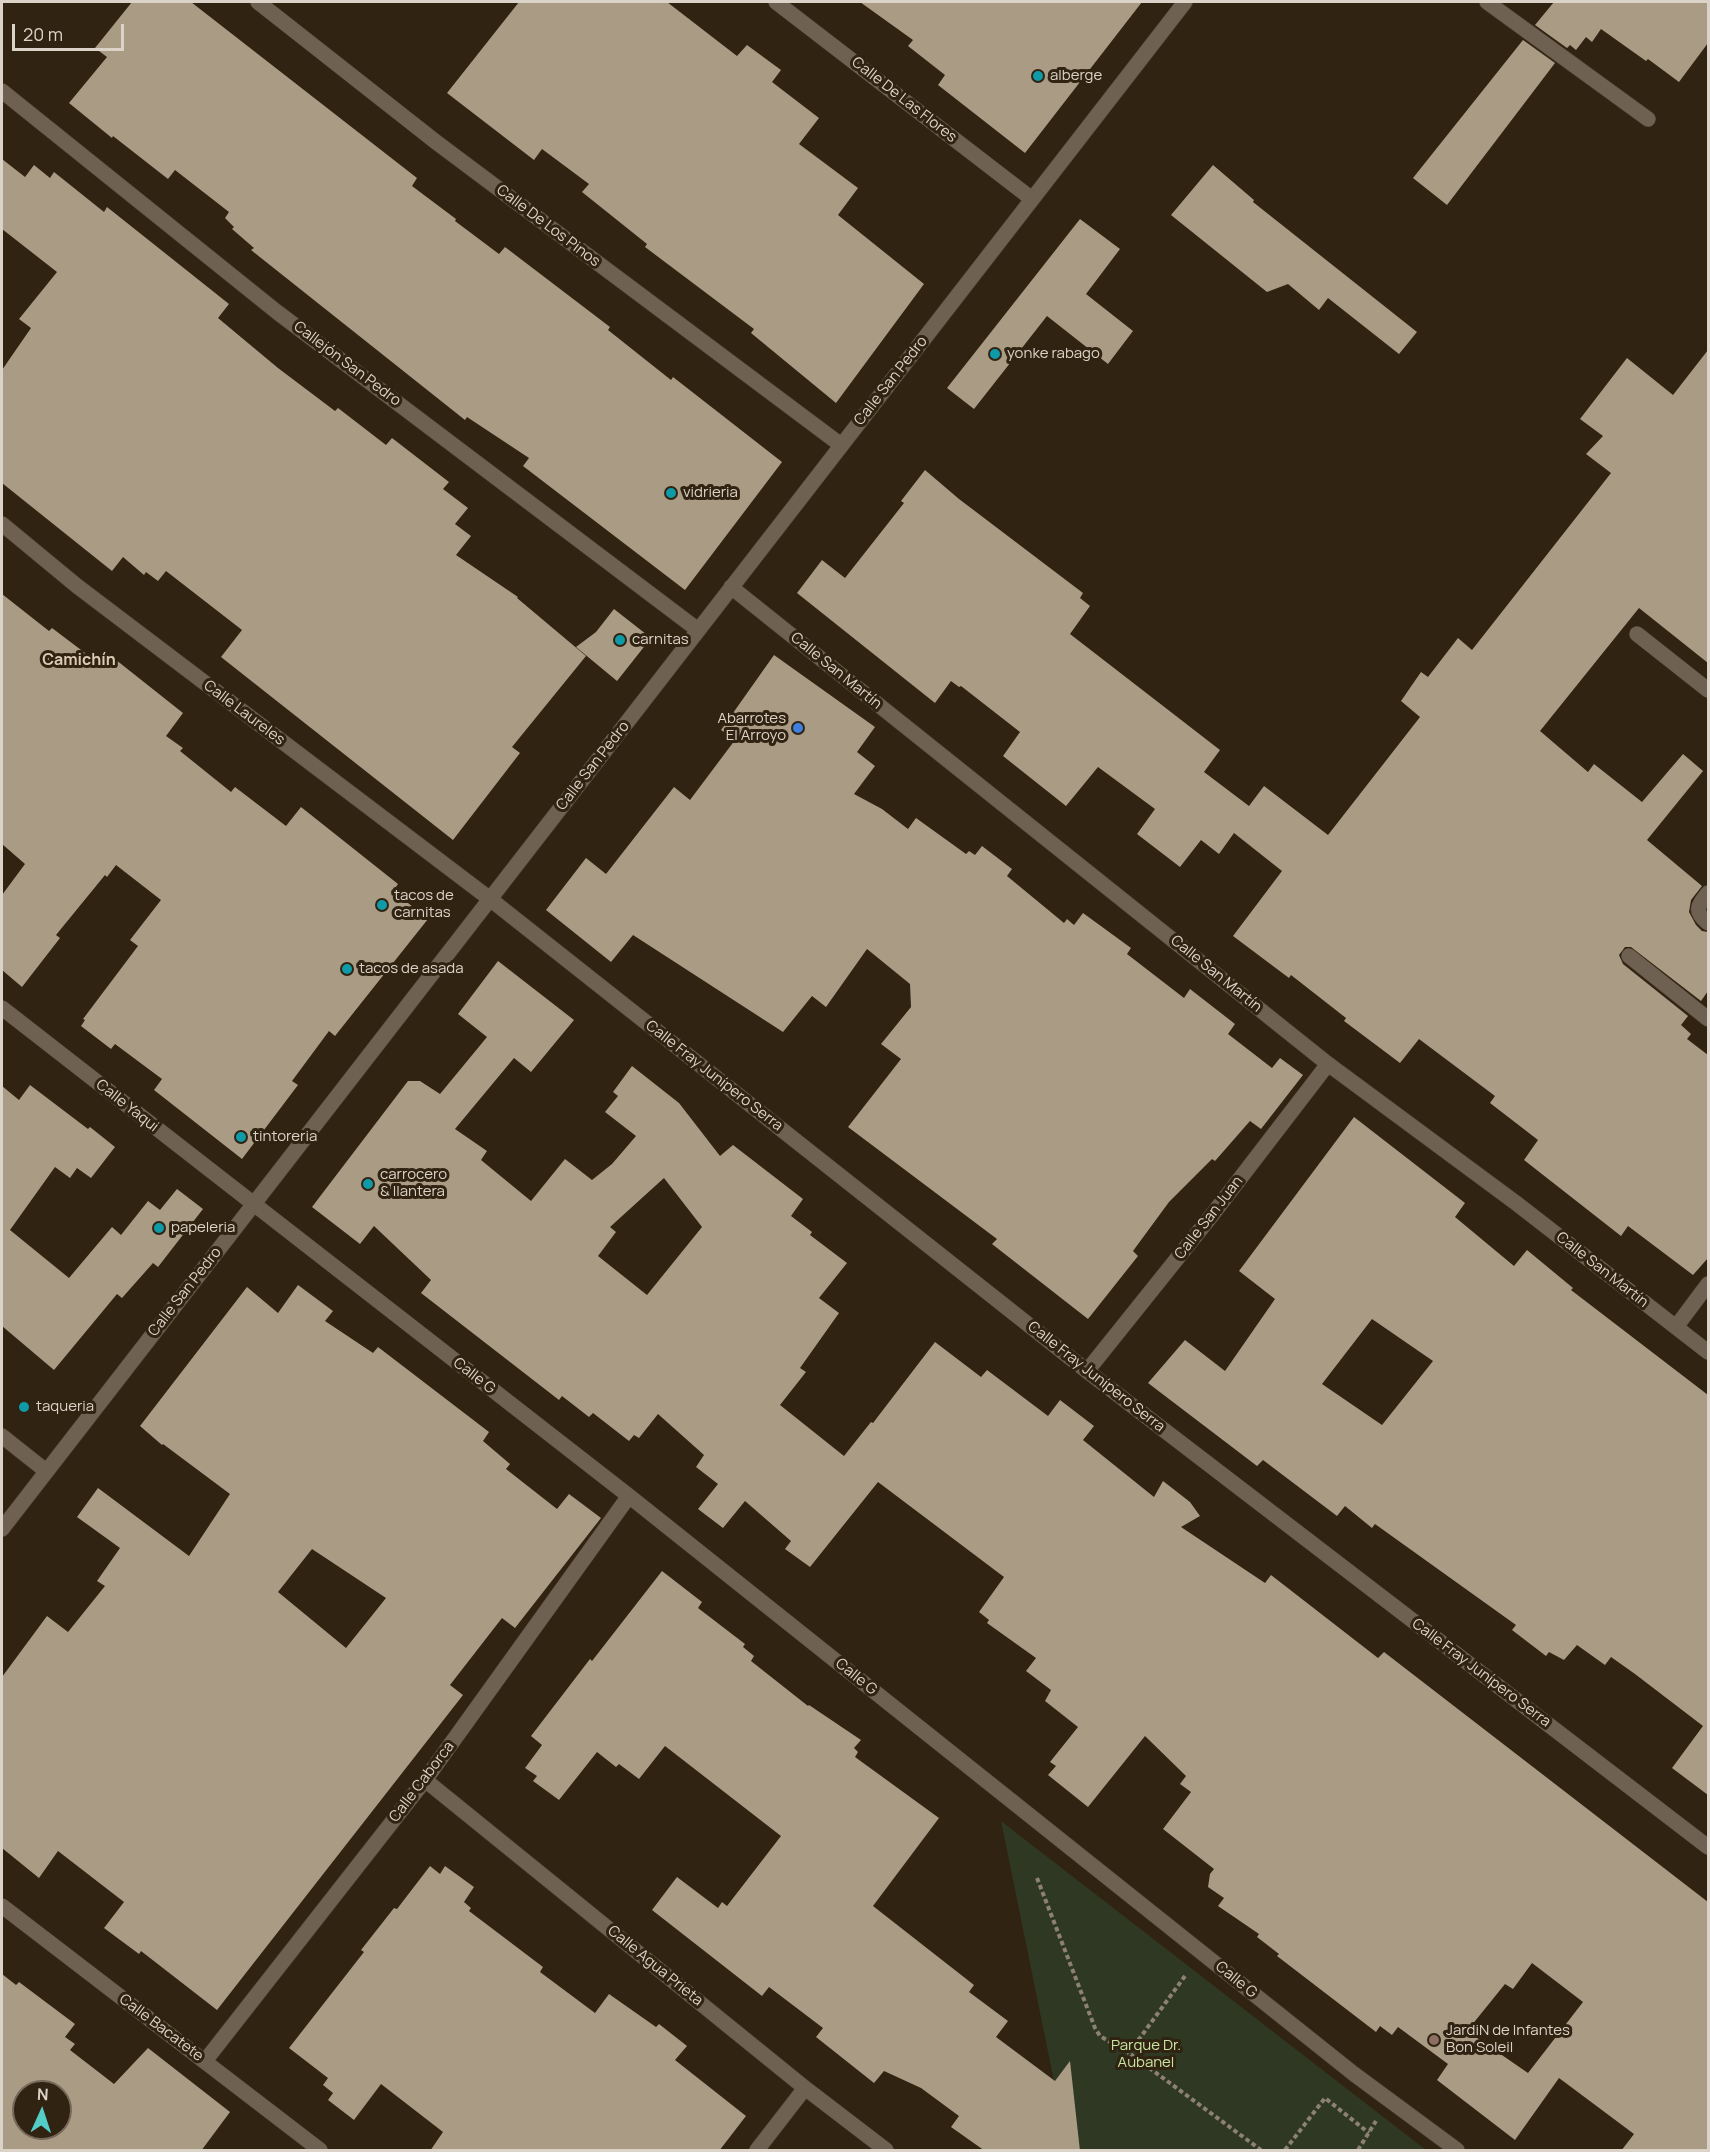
<!DOCTYPE html>
<html>
<head>
<meta charset="utf-8">
<style>
	body { margin:0 }
	#map { position:relative; width:1710px; height:2152px; overflow:hidden; background:#302311; font-family:Manrope,sans-serif }
	canvas { display:block }
	.frame { position:absolute; inset:0; border:3px solid #dcd3c8; pointer-events:none }
	.north { position:absolute; left:12px; top:2080px; width:60px; height:60px; box-sizing:border-box; background:#302311; border:2px solid #75695a; border-radius:50%; rotate:3deg; font-size:16px; font-weight:700; line-height:24px; text-align:center; color:#dcd3c8 }
	.north::after { content:''; display:block; margin:auto; width:21px; height:27px; background:#54cdc7; clip-path:polygon(50% 0,100% 100%,50% 72%,0 100%) }
	.scale { position:absolute; left:12px; top:24px; width:112px; height:27px; box-sizing:border-box; border:3px solid #dcd3c8; border-top:0; padding-left:8px; font-size:18px; line-height:21px; white-space:nowrap; color:#dcd3c8; -webkit-text-stroke:4px #302311; paint-order:stroke }
</style>
</head>
<body>
<div id="map">
<canvas width="1710" height="2152"></canvas>
<div class="frame"></div>
<div class="north">N</div>
<div class="scale">20 m</div>
</div>
<script>
const ctx = document.querySelector('canvas').getContext('2d');
ctx.lineJoin = 'round';
function fill(path, color) {
  ctx.fillStyle = color;
  ctx.fill(path, 'evenodd');
}
function trace(path, color, width, dash) {
  ctx.strokeStyle = color;
  ctx.lineWidth = width;
  ctx.lineCap = dash ? 'butt' : 'round';
  ctx.setLineDash(dash || []);
  ctx.stroke(path);
}
function drawText(font, color, halo, rows, align = 'center') {
  ctx.font = font + ' Manrope,sans-serif';
  ctx.lineWidth = 6;
  ctx.setLineDash([]);
  ctx.textBaseline = 'middle';
  ctx.strokeStyle = halo;
  ctx.fillStyle = color;
  for (const [text, x, y, turn = 0] of rows) {
    ctx.save();
    ctx.translate(x, y);
    ctx.rotate((+turn || 0) * Math.PI / 180);
    ctx.textAlign = isNaN(turn) ? turn : align;
    if (halo) ctx.strokeText(text, 0, 0);
    ctx.fillText(text, 0, 0);
    ctx.restore();
  }
}
fill(new Path2D(`
	M1001,1821L1426,2150H1068Z`), '#2f3822');
fill(new Path2D(`
	M132,2H191L417,178L412,186L456,219L455,221L499,254L505,247L610,327L608,330L671,380L673,377L782,462L685,590L523,466L529,458L467,417L465,420L251,250L254,248L232,229L234,227L225,218L229,212L175,170L168,179L113,136L112,138L69,103L107,57L95,48Z
	M519,2H667L737,56L747,45L781,70L772,82L819,118L799,144L858,188L838,215L924,284L836,403L751,333L754,329L645,247L647,244L582,192L589,184L542,149L534,160L447,93Z
	M860,2H1142L1025,153L938,85L945,75L908,46L913,40Z
	M1554,2H1708V43L1679,82L1648,59L1646,61L1601,29L1592,42L1586,37L1576,50L1570,45L1567,48L1535,25Z
	M1523,40L1555,63L1447,205L1413,178Z
	M2,159L25,177L34,165L50,178L54,172L104,212L107,207L229,304L218,318L278,368L335,411L338,408L386,445L392,438L449,482L443,489L468,508L455,524L471,536L456,555L518,597L517,598L586,656L512,747L520,753L453,840L221,657L242,630L166,571L158,581L146,572L144,575L123,557L112,571L2,483V370L31,328L19,319L57,272L2,229Z
	M1213,165L1254,200L1253,202L1417,332L1399,354L1328,298L1319,310L1288,284L1267,292L1171,215Z
	M1080,219L1120,249L1086,294L1133,331L1108,364L1047,316L974,409L947,388Z
	M1708,350V663L1639,608L1540,731L1588,772L1594,764L1642,802L1683,754L1703,771L1647,840L1702,886L1691,900L1689,912L1696,925L1702,931L1708,932V991L1701,1001L1631,947H1625L1619,955L1623,964L1688,1016L1681,1025L1691,1034L1687,1039L1708,1055V1258L1693,1275L1628,1226L1621,1236L1524,1160L1538,1140L1490,1103L1495,1096L1419,1039L1400,1063L1344,1021L1346,1018L1291,975L1289,978L1233,936L1282,871L1234,833L1219,854L1201,840L1180,867L1137,834L1155,809L1098,767L1066,806L1003,756L1020,732L961,686L959,687L951,681L935,703L797,593L822,560L845,578L904,503L901,501L925,470L959,499L1083,593L1080,598L1090,606L1070,634L1220,750L1204,772L1249,806L1264,786L1328,835L1420,717L1401,701L1421,672L1428,677L1458,638L1472,650L1611,473L1586,454L1603,436L1580,419L1627,358L1673,395Z
	M2,594L49,631L52,628L97,662L106,652L183,713L166,736L183,748L180,751L231,792L235,787L286,826L301,807L398,884L393,891L428,919L335,1036L329,1031L292,1081L298,1085L242,1159L154,1090L162,1079L115,1044L111,1049L81,1026L85,1020L83,1019L138,946L130,940L161,900L116,865L107,877L105,875L56,935L60,938L22,987L2,970V895L25,864L2,844Z
	M614,609L651,638L617,681L576,647L596,632Z
	M774,655L875,727L857,752L875,766L854,794L882,809L908,829L916,818L966,854L969,851L975,855L982,846L1012,869L1007,876L1064,923L1067,919L1074,925L1083,913L1131,948L1127,954L1184,998L1190,989L1235,1024L1228,1034L1272,1068L1280,1058L1303,1075L1261,1129L1250,1121L1215,1161L1212,1159L1169,1202L1133,1251L1138,1256L1088,1319L992,1244L997,1239L848,1127L901,1059L881,1044L911,1007L910,984L867,949L826,1007L812,996L783,1032L633,935L611,962L546,910L586,858L606,874L674,787L690,800L735,740L721,730Z
	M498,961L574,1020L531,1072L514,1058L455,1129L487,1151L481,1160L531,1201L565,1159L592,1180L612,1164L636,1136L605,1112L618,1096L613,1092L632,1066L679,1103L720,1156L733,1145L803,1199L791,1216L812,1232L810,1235L847,1263L819,1298L839,1313L800,1368L806,1372L780,1405L844,1456L871,1422L873,1423L935,1342L981,1377L987,1370L1048,1416L1060,1400L1094,1426L1083,1440L1154,1497L1163,1481L1190,1502L1200,1516L1181,1527L1265,1583L1271,1575L1378,1658L1384,1652L1708,1902V2151H1621L1634,2134L1559,2078L1515,2140L1437,2080L1448,2064L1398,2027L1392,2035L1380,2026L1376,2032L1277,1956L1279,1954L1257,1937L1259,1934L1218,1906L1224,1898L1208,1887L1210,1874L1214,1869L1163,1829L1191,1792L1180,1784L1186,1776L1145,1736L1088,1807L1048,1775L1056,1766L1050,1762L1078,1727L1045,1701L1051,1690L1026,1671L1036,1658L987,1623L989,1620L979,1612L1004,1577L878,1482L810,1567L785,1549L791,1541L745,1501L723,1528L698,1509L718,1484L696,1467L704,1455L658,1414L639,1438L634,1435L629,1441L593,1413L589,1417L562,1396L559,1400L421,1293L431,1280L374,1226L360,1244L312,1207L408,1081H420L440,1094L487,1037L458,1014ZM664,1178L702,1227L647,1295L598,1256L616,1232L610,1227ZM1532,1963L1583,2002L1528,2073L1467,2031L1505,1984L1513,1989Z
	M30,1085L88,1129L90,1127L115,1147L91,1178L77,1168L70,1178L55,1167L10,1230L69,1278L112,1227L121,1235L148,1201L160,1210L177,1189L203,1209L158,1267L153,1263L122,1298L117,1294L54,1370L2,1326V1086L19,1100Z
	M1354,1117L1465,1203L1455,1217L1514,1266L1527,1250L1573,1288L1571,1290L1708,1395V1795L1672,1768L1703,1726L1635,1674L1611,1657L1605,1665L1577,1645L1564,1660L1549,1652L1546,1656L1512,1630L1516,1625L1375,1524L1372,1528L1345,1506L1337,1516L1263,1460L1257,1466L1148,1383L1185,1340L1225,1371L1275,1299L1239,1271ZM1372,1319L1433,1361L1382,1425L1322,1384Z
	M298,1285L333,1311L325,1321L373,1353L378,1347L489,1432L483,1441L510,1464L506,1469L557,1509L569,1494L601,1518L515,1628L502,1618L450,1685L463,1695L217,2010L141,1951L139,1954L104,1928L124,1902L58,1851L39,1878L2,1848V1677L47,1616L68,1632L105,1586L97,1581L120,1548L77,1517L98,1488L189,1556L230,1494L163,1444L162,1445L140,1426L247,1287L278,1313ZM312,1549L386,1598L346,1648L278,1592Z
	M662,1571L702,1602L698,1608L745,1644L743,1647L754,1656L751,1661L808,1706L809,1705L861,1740L854,1748L858,1752L855,1757L939,1818L873,1906L974,1985L969,1992L1008,2021L996,2037L1055,2081L1070,2061L1080,2151H985L951,2127L959,2116L921,2088L884,2071L874,2083L816,2037L823,2028L769,1987L762,1996L652,1910L677,1877L718,1908L722,1902L727,1906L781,1836L665,1746L639,1779L619,1764L616,1767L597,1752L559,1800L533,1781L537,1776L525,1768L542,1745L531,1736L590,1659L592,1661Z
	M430,1866L440,1874L445,1866L474,1887L464,1902L471,1908L469,1911L543,1967L540,1972L595,2013L609,1994L656,2027L659,2024L687,2046L675,2060L746,2116L719,2151H430L443,2132L381,2084L354,2120L328,2100L333,2093L323,2085L328,2078L289,2048L364,1952L361,1950L394,1908L397,1909Z
	M2,1974L16,1985L19,1982L75,2024L65,2037L75,2044L70,2050L114,2084L148,2048L230,2112L201,2151H2ZM24,2092H60V2128H24Z`), '#aa9b85');
const minor = new Path2D(`
	M258,2L436,142L841,445
	M776,2L1032,199
	M1487,2L1648,119
	M2,91L277,312L698,630
	M2,524L77,586L490,899L1087,1371L1708,1847
	M731,587L1328,1064L1516,1203L1708,1352
	M1637,634L1708,690
	M1708,893C1698,906 1693,911 1708,923
	M1629,956L1708,1019
	M2,1008L629,1496L1354,2074L1457,2150
	M1676,1327L1708,1284
	M1087,1371L1212,1215L1328,1064
	M2,1436L46,1471
	M2,1529L1185,2
	M425,1780L805,2088L886,2150
	M2,1906L320,2150
	M205,2061L425,1780L629,1496
	M757,2150L805,2088`);
trace(minor, '#4c3f2e', 16);
trace(new Path2D(`
	M1037,1878L1095,2028L1100,2036L1129,2053
	M1185,1976L1129,2053L1261,2150
	M1285,2150L1325,2098L1369,2133
	M1358,2150L1376,2121`), '#8c8173', 4, [4.5, 3]);
trace(minor, '#6e6152', 15);
for (const [x, y, r, color] of [
	[1038,76,6,"#0f9aa8"],
	[995,354,6,"#0f9aa8"],
	[671,493,6,"#0f9aa8"],
	[620,640,6,"#0f9aa8"],
	[798,728,6,"#3f7fe0"],
	[382,905,6,"#0f9aa8"],
	[347,969,6,"#0f9aa8"],
	[241,1137,6,"#0f9aa8"],
	[368,1184,6,"#0f9aa8"],
	[159,1228,6,"#0f9aa8"],
	[24,1407,6,"#0f9aa8"],
	[1434,2040,6,"#8d6e63"]
]) {
  const dot = new Path2D();
  dot.arc(x, y, r, 0, 2 * Math.PI);
  ctx.fillStyle = color;
  ctx.fill(dot);
  trace(dot, '#302311', 2);
}
drawText('15px', '#dcd3c8', '#302311', [
	["alberge",1050,76],
	["yonke rabago",1007,354],
	["vidrieria",683,493],
	["carnitas",632,640],
	["Abarrotes",786,719,"right"],
	["El Arroyo",786,736,"right"],
	["tacos de",394,896],
	["carnitas",394,913],
	["tacos de asada",359,969],
	["tintoreria",253,1137],
	["carrocero",380,1175],
	["& llantera",380,1192],
	["papeleria",171,1228],
	["taqueria",36,1407],
	["JardiN de Infantes",1446,2031],
	["Bon Soleil",1446,2048]
], 'left');
drawText('15px', '#dcd3c8', '#302311', [
	["Calle De Las Flores",904,100,38],
	["Calle De Los Pinos",548,226,37],
	["Callejón San Pedro",347,364,37],
	["Calle San Pedro",891,381,-52],
	["Calle San Martín",836,671,39],
	["Calle Laureles",244,713,37],
	["Calle San Pedro",593,766,-52],
	["Calle San Martín",1216,974,39],
	["Calle Fray Junípero Serra",714,1076,38],
	["Calle Yaqui",127,1106,38],
	["Calle San Juan",1209,1218,-52],
	["Calle San Martín",1602,1270,38],
	["Calle San Pedro",185,1292,-52],
	["Calle G",474,1376,38],
	["Calle Fray Junípero Serra",1096,1377,38],
	["Calle Fray Junípero Serra",1481,1673,37],
	["Calle G",856,1677,39],
	["Calle Caborca",422,1782,-53],
	["Calle Agua Prieta",655,1966,39],
	["Calle G",1236,1980,39],
	["Calle Bacatete",161,2028,37]
]);
drawText('15px', '#c7e4a2', '#302311', [
	["Parque Dr.",1146,2046],
	["Aubanel",1146,2063]
]);
drawText('bold 16px', '#ddccb5', '#302311', [
	["Camichín",79,661]
]);
</script>
</body>
</html>
